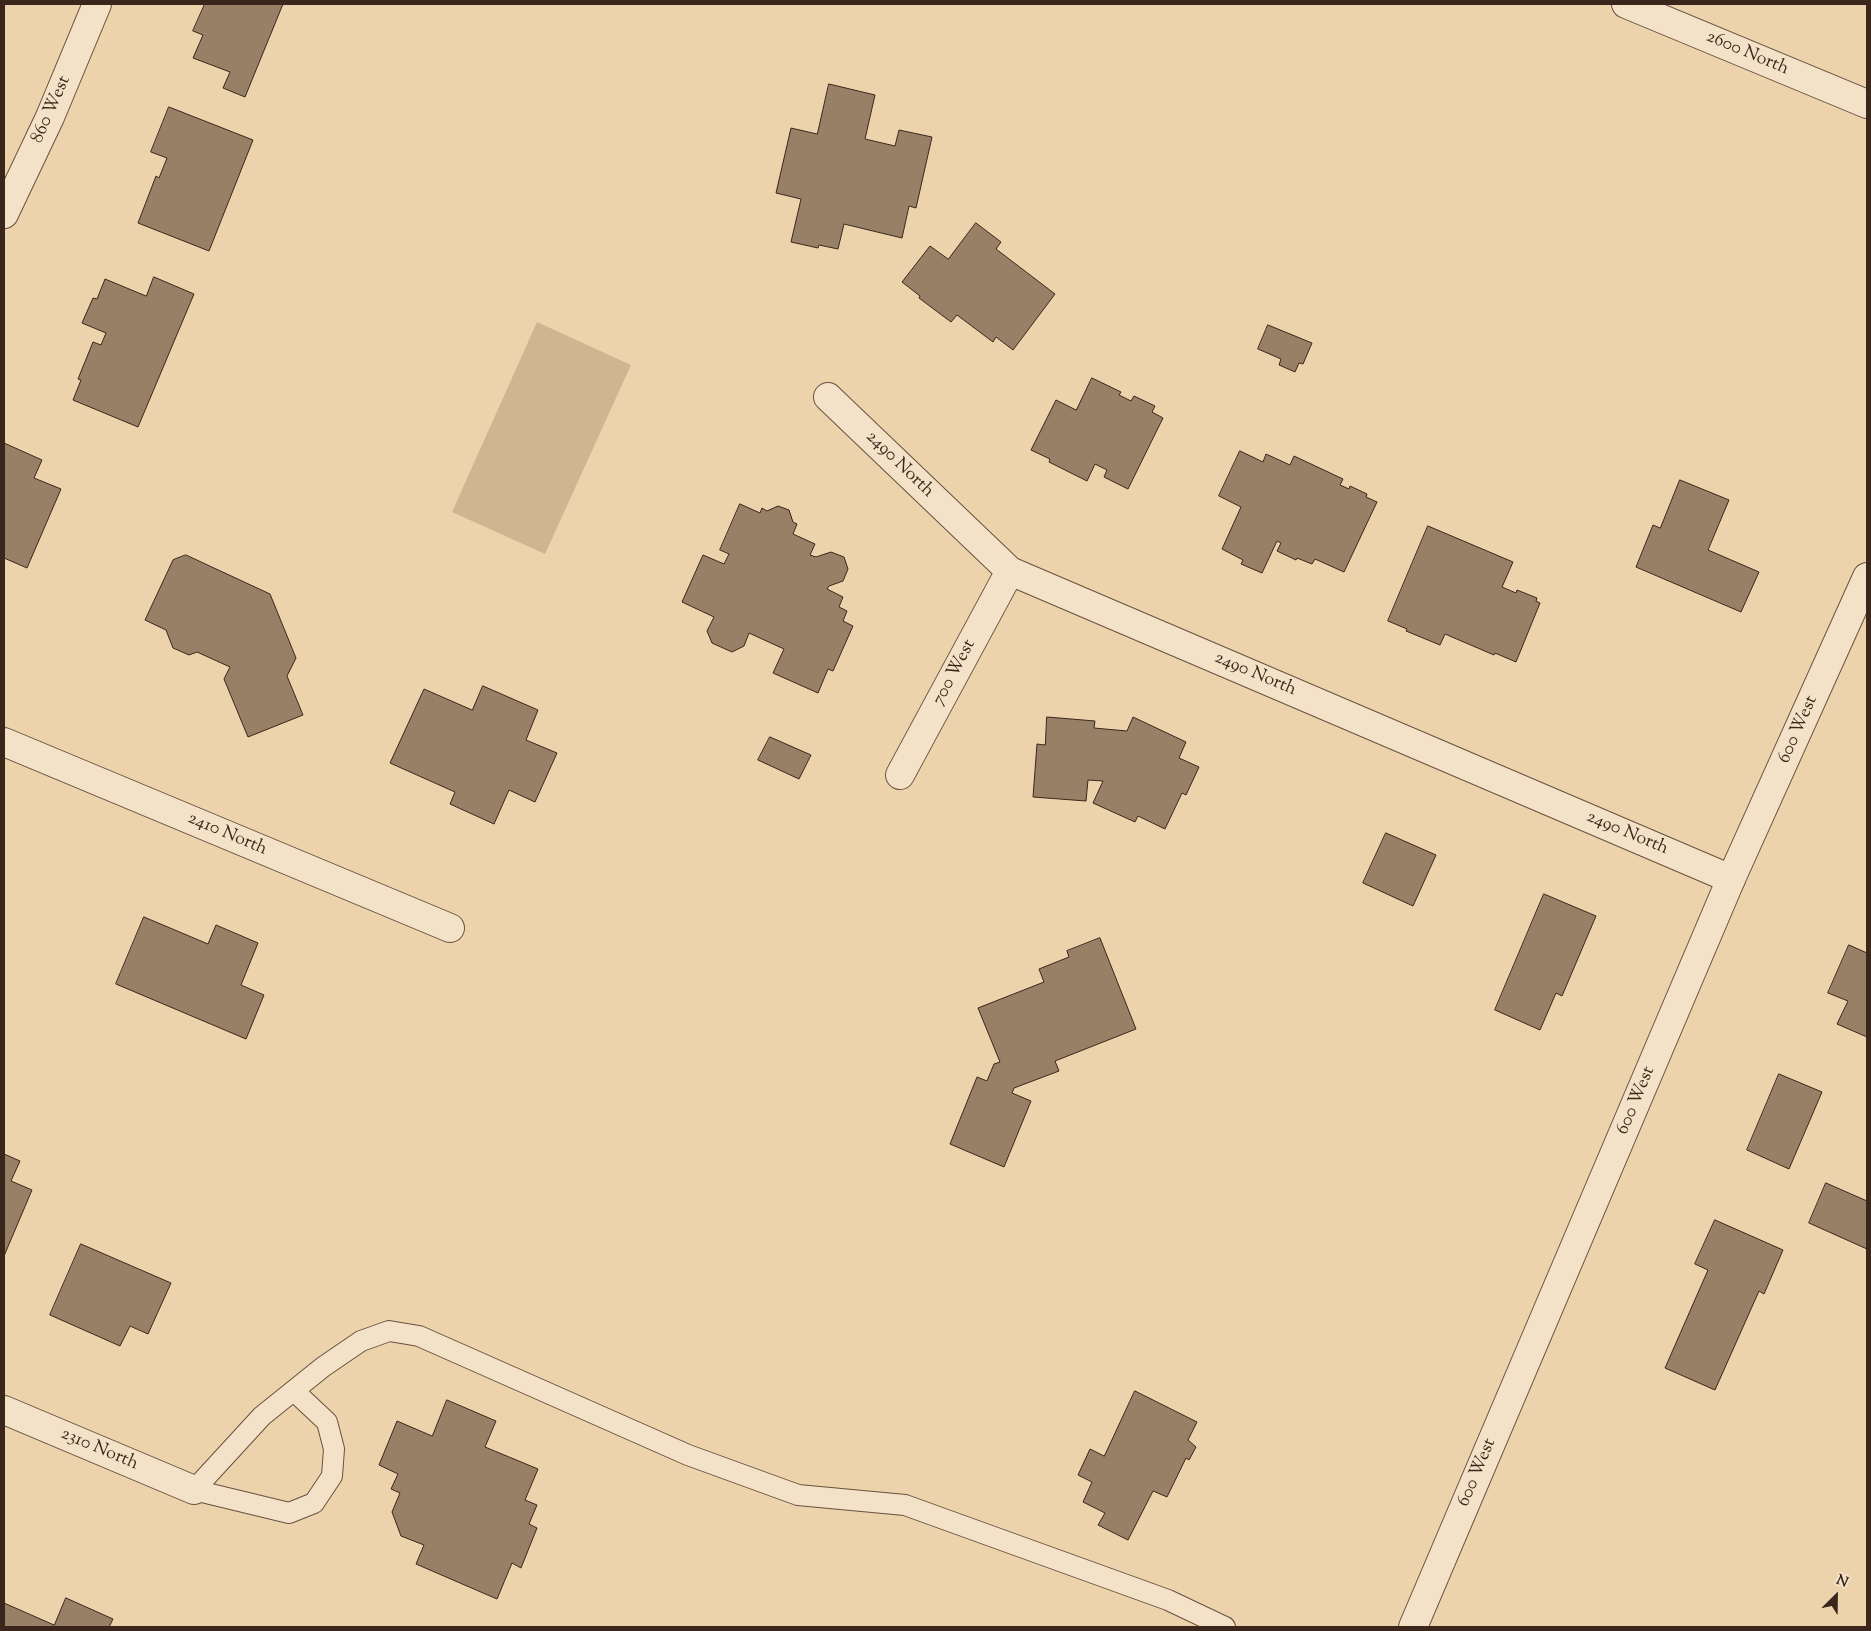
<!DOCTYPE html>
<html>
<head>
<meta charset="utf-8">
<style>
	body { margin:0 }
	#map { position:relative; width:1871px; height:1631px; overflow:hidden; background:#edd3ab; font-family:"Sorts Mill Goudy",serif }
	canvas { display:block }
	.frame { position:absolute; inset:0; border:5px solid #3a261b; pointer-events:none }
	.north { position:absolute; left:1811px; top:1571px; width:50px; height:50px; -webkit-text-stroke:4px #f3e2c8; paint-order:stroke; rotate:23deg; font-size:14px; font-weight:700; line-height:20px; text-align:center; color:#3a261b }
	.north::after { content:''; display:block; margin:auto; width:18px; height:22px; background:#3a261b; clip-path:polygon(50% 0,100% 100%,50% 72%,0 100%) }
</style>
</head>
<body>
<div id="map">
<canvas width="1871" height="1631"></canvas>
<div class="frame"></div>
<div class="north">N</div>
</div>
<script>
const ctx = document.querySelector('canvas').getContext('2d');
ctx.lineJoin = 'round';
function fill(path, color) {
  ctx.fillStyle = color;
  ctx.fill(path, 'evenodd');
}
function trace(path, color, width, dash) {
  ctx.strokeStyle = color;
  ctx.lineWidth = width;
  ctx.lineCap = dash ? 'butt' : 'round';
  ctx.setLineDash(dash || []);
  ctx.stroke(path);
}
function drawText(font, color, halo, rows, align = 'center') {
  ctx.font = font + ' "Sorts Mill Goudy",serif';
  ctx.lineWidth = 4;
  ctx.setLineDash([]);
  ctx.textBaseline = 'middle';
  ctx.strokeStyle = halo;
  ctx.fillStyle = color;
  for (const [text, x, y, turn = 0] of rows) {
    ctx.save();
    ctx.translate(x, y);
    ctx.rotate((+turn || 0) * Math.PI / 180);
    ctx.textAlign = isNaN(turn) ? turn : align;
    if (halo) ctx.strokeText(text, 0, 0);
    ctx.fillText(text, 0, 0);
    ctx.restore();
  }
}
fill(new Path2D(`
	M537,322L631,365L545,554L452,512Z`), '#cfb693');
const building = new Path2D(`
	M205,4H283L245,97L223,88L230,72L193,58L203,35L193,31Z
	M829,84L875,95L865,139L895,146L899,130L932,137L916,208L909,206L902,238L844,224L838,249L819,245L818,248L791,242L801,199L776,193L791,128L817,134Z
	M169,107L253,140L209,251L138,223L156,176L159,178L167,158L151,152Z
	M976,223L1001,242L996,249L1055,294L1013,350L996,337L993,342L957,315L951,322L919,298L920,296L902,282L930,246L948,259Z
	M154,277L194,294L138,427L73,400L81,380L78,379L93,342L101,345L106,333L82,323L93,298L97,299L105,279L146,296Z
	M1268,325L1312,343L1303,364L1299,363L1295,372L1279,365L1281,359L1258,349Z
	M1092,378L1121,392L1119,395L1131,401L1134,396L1155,406L1152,412L1163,418L1128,489L1104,477L1107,470L1095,464L1087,481L1049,462L1050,459L1031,450L1056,400L1076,410Z
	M4,443L42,460L34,478L61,489L27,568L4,558Z
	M1240,451L1263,462L1266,454L1290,465L1294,456L1343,479L1340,485L1349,489L1350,486L1367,494L1366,497L1377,502L1344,572L1315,559L1312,564L1297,558L1296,560L1277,551L1281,543L1277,541L1262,573L1241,564L1243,560L1222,549L1241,507L1219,496Z
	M1680,480L1729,500L1708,550L1759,572L1741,612L1636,567L1653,525L1660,528Z
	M740,504L760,513L762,508L767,511L778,506L789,510L793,522L797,524L793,534L815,544L810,555L816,557L831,552L844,557L848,569L843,581L829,586L827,589L843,597L839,607L847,611L843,621L853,626L833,671L828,669L818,693L773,673L784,649L749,633L744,646L732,652L712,643L707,631L714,617L682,602L703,555L724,564L729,554L720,550Z
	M1428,526L1513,562L1502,587L1516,593L1517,590L1537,598L1536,601L1540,603L1516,662L1495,653L1494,655L1445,634L1440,645L1406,631L1407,629L1388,621Z
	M186,555L270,594L296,658L287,676L303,715L248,737L224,679L230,667L197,652L189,655L173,648L166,630L145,620L173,560Z
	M483,686L538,710L526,740L557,753L535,802L509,790L494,824L450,804L455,792L390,763L424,689L472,710Z
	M1047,717L1095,721L1094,728L1127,731L1133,717L1186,742L1179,758L1199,767L1186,795L1182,793L1165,829L1138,816L1135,822L1093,803L1103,781L1088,780L1086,801L1033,797L1037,744L1045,745Z
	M770,737L811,755L799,779L758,760Z
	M1386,833L1436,855L1413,906L1363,883Z
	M1544,894L1596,916L1562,996L1556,993L1540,1030L1495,1010Z
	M144,917L208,944L216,925L258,943L241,985L264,995L246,1039L116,984Z
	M1100,938L1136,1029L1055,1061L1059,1071L1014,1088L1012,1093L1031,1101L1004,1167L950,1144L977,1077L987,1081L994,1064L1000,1062L978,1008L1044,982L1039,969L1069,957L1067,951Z
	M1849,945L1867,953V1037L1837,1024L1848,1001L1828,993Z
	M1779,1074L1822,1092L1789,1169L1747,1150Z
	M4,1154L20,1161L11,1181L32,1190L4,1256Z
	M1826,1183L1867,1201V1249L1809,1223Z
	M1715,1220L1783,1250L1764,1294L1759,1291L1715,1390L1665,1368L1708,1270L1695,1264Z
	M81,1244L171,1283L148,1334L130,1326L120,1346L50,1315Z
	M1135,1391L1197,1422L1188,1440L1196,1447L1189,1460L1186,1458L1167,1497L1153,1491L1128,1540L1098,1525L1105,1513L1083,1502L1092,1482L1078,1475L1090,1449L1104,1456Z
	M447,1400L496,1421L485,1447L538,1469L525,1500L537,1505L529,1524L537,1528L521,1568L512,1563L497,1599L416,1564L424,1545L401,1536L392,1512L400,1493L391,1489L398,1474L379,1465L397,1421L432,1436Z
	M66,1598L113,1619L109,1627H4V1603L54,1625Z`);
fill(building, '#978066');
trace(building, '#3a261b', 1);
const service = new Path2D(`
	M194,1490L262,1416L323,1367L361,1341L389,1331L419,1336L688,1455L798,1495L905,1505L1168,1600L1225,1627
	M194,1490L289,1513L314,1503L332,1476L334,1449L327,1422L294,1391`);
const minor = new Path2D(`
	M4,214L50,117L97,4
	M828,397L1010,571L1731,879
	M4,742L450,928
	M900,775L1010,571
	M4,1410L194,1490`);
const tertiary = new Path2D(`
	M1626,4L1867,104
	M1413,1627L1731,879L1867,577`);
trace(service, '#67513f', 22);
trace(minor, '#67513f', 30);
trace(tertiary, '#67513f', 30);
trace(service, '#f3e2c8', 20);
trace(minor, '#f3e2c8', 28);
trace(tertiary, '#f3e2c8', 28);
drawText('18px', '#3a261b', '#f3e2c8', [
	["2600 North",1747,54,23],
	["860 West",52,110,-66],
	["2490 North",899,465,44],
	["700 West",955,673,-62],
	["2490 North",1255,675,23],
	["600 West",1799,730,-66],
	["2490 North",1627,834,23],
	["2410 North",227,835,23],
	["600 West",1637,1101,-67],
	["2310 North",99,1450,23],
	["600 West",1478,1473,-67]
]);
</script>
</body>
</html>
